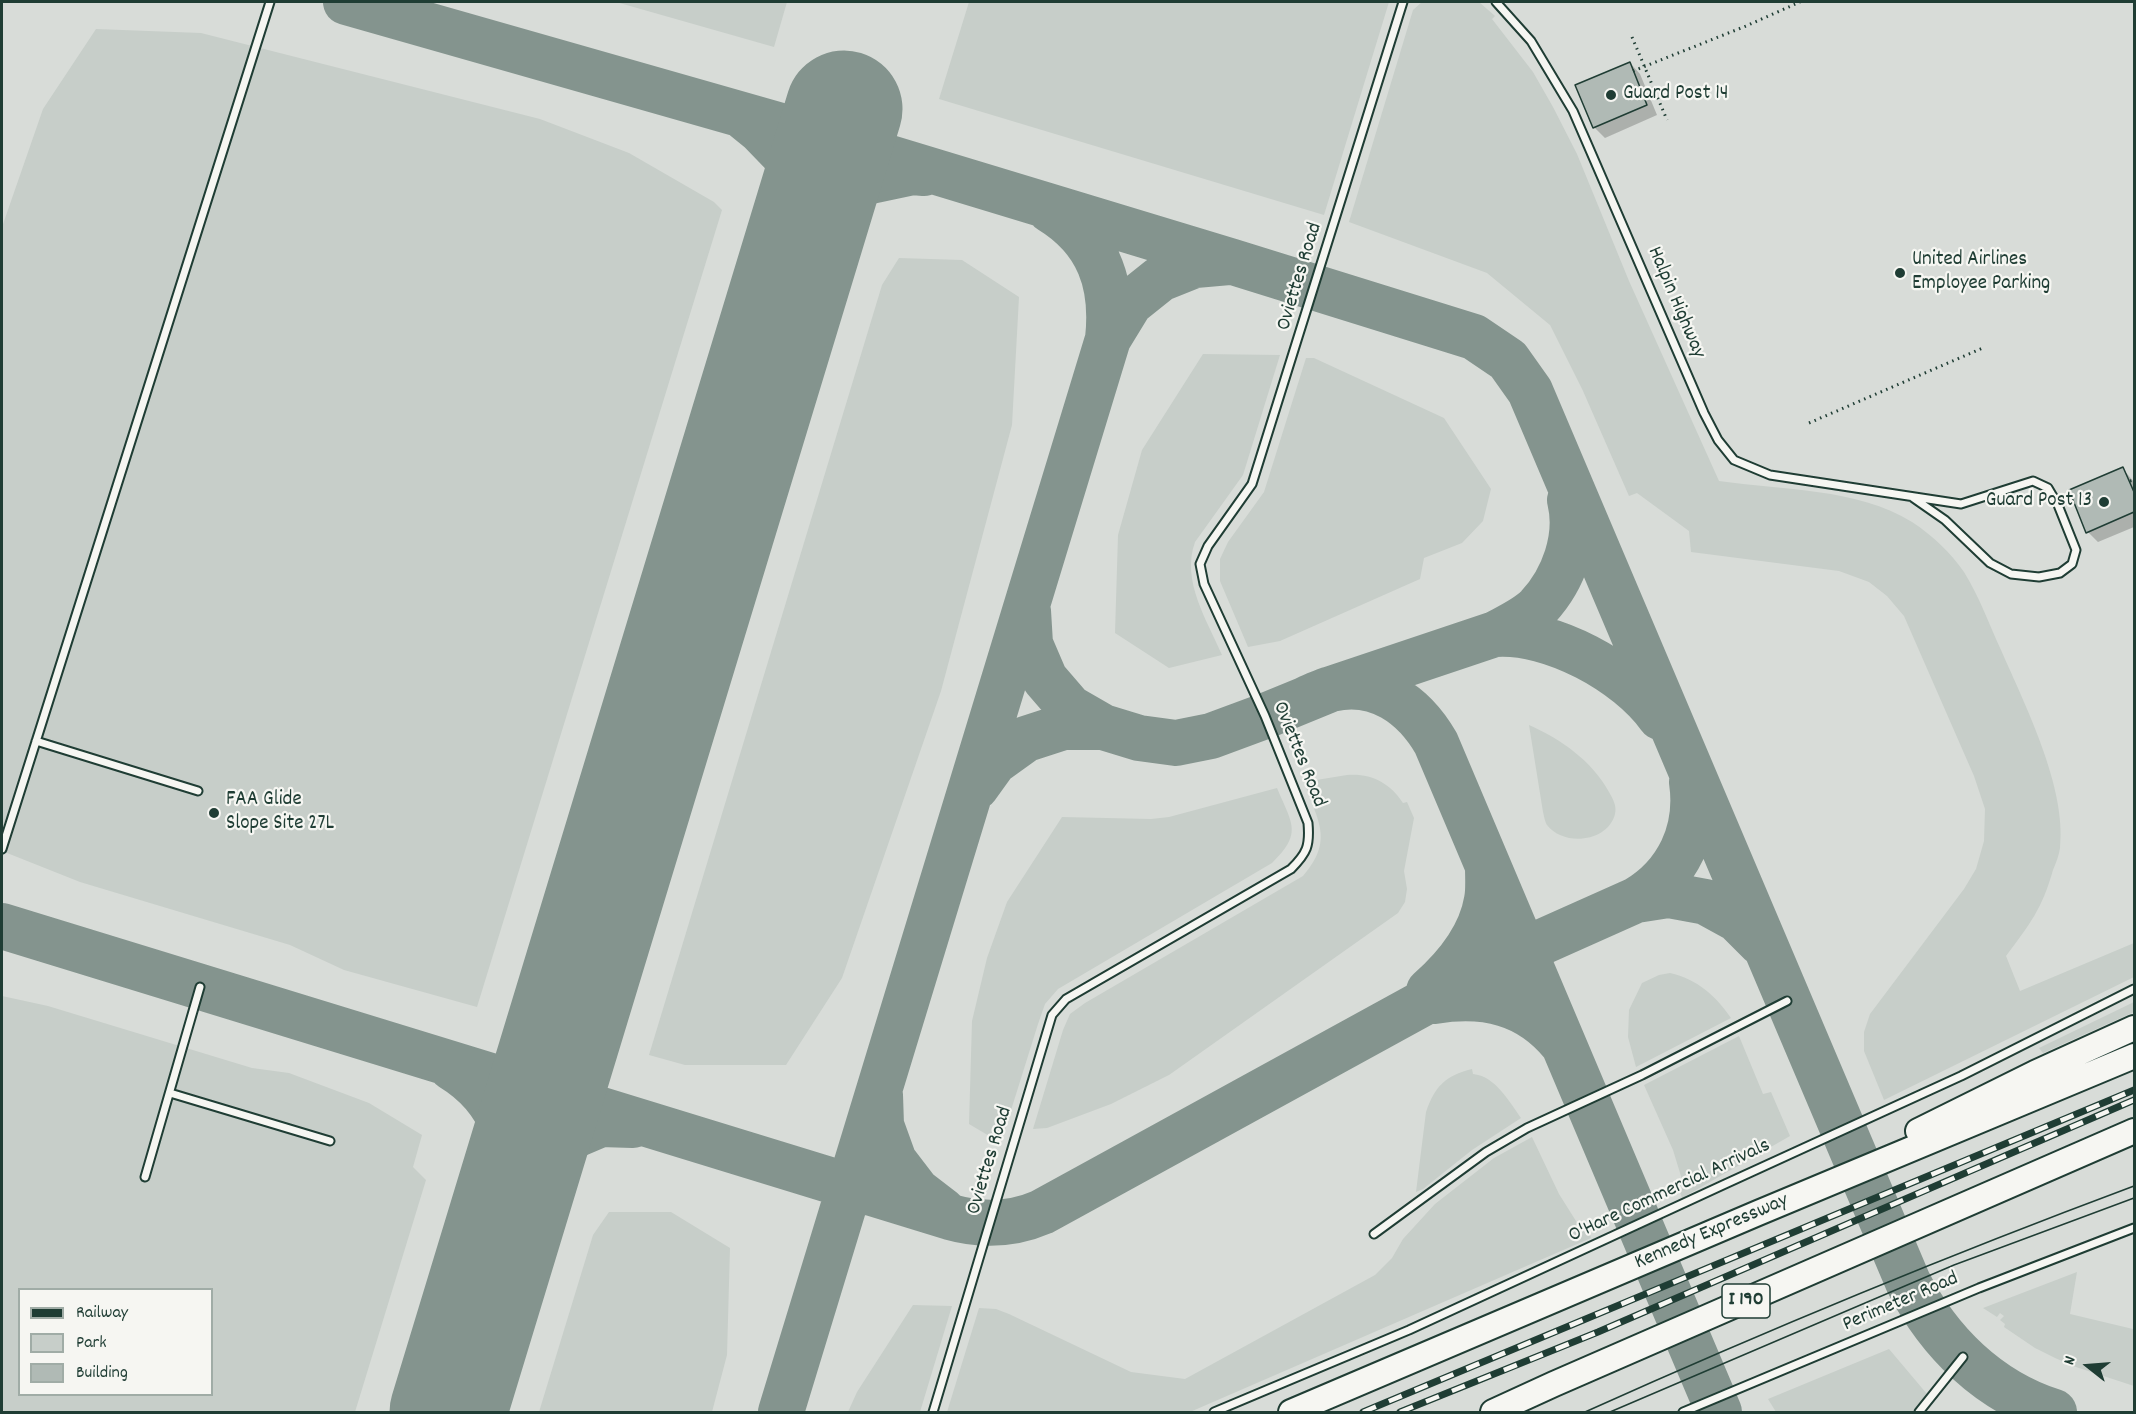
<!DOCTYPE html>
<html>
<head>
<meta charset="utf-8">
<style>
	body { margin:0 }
	#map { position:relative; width:2136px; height:1414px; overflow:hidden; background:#e9ebe7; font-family:Dekko,sans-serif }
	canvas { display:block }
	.frame { position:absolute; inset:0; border:3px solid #1f3d34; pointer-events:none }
	.legend { position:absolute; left:18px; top:1288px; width:195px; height:108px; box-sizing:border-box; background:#f6f6f2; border:2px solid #a0aca6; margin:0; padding:8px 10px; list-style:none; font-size:18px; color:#1f3d34 }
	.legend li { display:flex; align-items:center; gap:12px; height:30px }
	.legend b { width:30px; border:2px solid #a0aca6 }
	.north { position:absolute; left:2058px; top:1336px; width:60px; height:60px; -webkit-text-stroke:4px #f6f6f2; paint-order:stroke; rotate:287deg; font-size:16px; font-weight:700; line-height:24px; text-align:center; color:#1f3d34 }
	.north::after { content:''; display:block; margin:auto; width:21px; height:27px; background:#1f3d34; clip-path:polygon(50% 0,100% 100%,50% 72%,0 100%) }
</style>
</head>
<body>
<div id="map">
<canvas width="2136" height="1414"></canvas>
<div class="frame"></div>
<ul class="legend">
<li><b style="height:8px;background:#1f3d34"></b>Railway</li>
<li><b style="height:16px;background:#c7cec9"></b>Park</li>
<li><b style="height:16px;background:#b0bab5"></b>Building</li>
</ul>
<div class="north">N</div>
</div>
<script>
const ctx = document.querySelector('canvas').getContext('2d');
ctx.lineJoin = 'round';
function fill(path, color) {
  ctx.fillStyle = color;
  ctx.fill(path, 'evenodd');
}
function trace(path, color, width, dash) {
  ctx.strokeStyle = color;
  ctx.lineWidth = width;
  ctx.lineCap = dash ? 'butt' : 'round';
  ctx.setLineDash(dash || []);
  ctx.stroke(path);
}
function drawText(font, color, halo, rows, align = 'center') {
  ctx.font = font + ' Dekko,sans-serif';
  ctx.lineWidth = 4.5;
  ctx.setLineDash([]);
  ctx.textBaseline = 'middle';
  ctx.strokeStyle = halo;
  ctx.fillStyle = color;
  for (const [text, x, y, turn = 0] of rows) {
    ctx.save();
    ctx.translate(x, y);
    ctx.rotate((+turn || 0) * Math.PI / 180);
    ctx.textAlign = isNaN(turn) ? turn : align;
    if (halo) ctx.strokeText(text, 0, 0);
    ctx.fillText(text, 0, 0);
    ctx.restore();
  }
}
fill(new Path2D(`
	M2,2H2134V1412H2ZM20,1290H212V1394H20Z`), '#d8dcd8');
fill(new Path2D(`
	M616,2H787L774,47Z
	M969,2H1389L1324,215L939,99Z
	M1422,2H1479L1495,16L1492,19L1533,72L1553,107L1577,154L1629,281L1719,481C1782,490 1857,488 1912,522C1932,535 1951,553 1964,572C1979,596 1989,624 2001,650C2025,705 2067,788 2060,848C2059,855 2056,863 2053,870C2042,909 2030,924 2006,956L2020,991L2134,943V977L1884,1100L1864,1051V1032L1870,1014L1964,889L1976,869L1984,841L1985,809L1974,776L1904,616L1887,596L1869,582L1839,571L1691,552L1689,531L1637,493L1629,496L1583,391L1550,325L1487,273L1349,222L1413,10Z
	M96,29L201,33L540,119L629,153L714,202L722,210L477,1007L344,970L290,945L80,882L2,851V227L43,109Z
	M899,258L962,260L1019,297L1012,425L941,691L842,978L786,1065H685L649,1055L882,285Z
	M1203,354L1280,355L1243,475L1195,542C1181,581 1207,620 1222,655L1169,668L1115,633L1118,535L1142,450Z
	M1306,358H1314L1444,418L1491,489L1483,521L1462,543L1424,558L1420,579L1280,641L1248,647L1220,581V559L1228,542L1264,492Z
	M1529,725C1561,739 1592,761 1609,792C1613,799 1617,806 1615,814C1608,842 1564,847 1547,825C1545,822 1544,816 1543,812Z
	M1347,775C1371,773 1390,783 1403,803L1407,802L1414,818L1404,871L1407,889L1405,902L1398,913L1169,1075L1111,1104L1047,1128L1033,1129L1063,1030L1070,1014L1085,1003L1303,876C1334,840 1318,822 1304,782Z
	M1277,788C1292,824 1303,833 1272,863L1058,989L1045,1004L1038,1024L1002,1139L996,1140L969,1124L972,1021L987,958L1007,902L1062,817L1151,819L1169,817Z
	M1670,973C1697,979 1716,996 1731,1018L1636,1067L1628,1037L1629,1010L1642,983L1659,975Z
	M2,996L48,1006L252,1068L289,1073L369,1103L422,1135L413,1167L426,1180L355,1412H2ZM20,1290H212V1394H20Z
	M2134,1002V1012L2043,1053L2039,1048Z
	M1739,1036L1763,1094L1771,1092L1790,1136L1682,1198L1680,1192L1684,1186L1673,1150L1644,1085Z
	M1472,1069L1473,1074C1495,1076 1509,1101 1521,1118L1472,1150L1423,1189L1416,1192L1426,1112C1435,1086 1445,1076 1472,1069Z
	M1532,1137L1559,1194L1581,1229L1589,1231L1591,1238L1190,1412H947L979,1308L996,1309L1009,1314L1131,1372L1185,1379L1375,1275L1392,1258L1403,1239L1435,1204L1494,1158Z
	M609,1212H671L730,1248L727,1355L712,1412H539L593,1235Z
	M2077,1272L2070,1314L2133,1329L2134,1386L2076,1367L2055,1358L2035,1348L2004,1327L2005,1324L2000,1320L2004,1316L2000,1313L1997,1317L1983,1308Z
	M913,1305L952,1306L920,1412H848L857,1392Z
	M1889,1349L1927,1394L1912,1412H1776L1768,1399Z`), '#c7cec9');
fill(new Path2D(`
	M1630,63L1640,74L1657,115L1605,138L1594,127Z
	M2123,469L2134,482V527L2098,542L2088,532Z`), '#0003');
trace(new Path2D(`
	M346,2L834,141L1233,262L1474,337L1508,360L1530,391L1908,1282C1939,1342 1988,1391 2054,1412
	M745,118L761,131L789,160L804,199L803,239
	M803,239L829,208L861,183L913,172L924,173
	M1108,339L1130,303L1160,279L1195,265L1229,262
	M1028,611L1030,644L1045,679L1070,708L1103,727L1139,738L1176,743L1211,736L1265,716L1331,689L1495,634C1510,626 1526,619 1538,607C1564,579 1579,537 1570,500
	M1495,634C1551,630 1628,672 1660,717
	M1308,698C1316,695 1323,691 1331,689C1377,678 1414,705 1436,743L1719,1412
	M976,787L994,762L1026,739L1063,727H1103
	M1636,900C1678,875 1699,831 1692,782
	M2,926L950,1217C982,1226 1012,1225 1042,1212L1425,1002L1524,950L1636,900L1668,895L1706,902L1737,919L1761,943
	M1429,991C1455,968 1481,936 1487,900C1489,890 1488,878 1488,867
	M1434,1001C1485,993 1528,1002 1562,1043
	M451,1067C505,1100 517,1149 509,1208
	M880,1095L881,1125L894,1161L917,1191L943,1211
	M509,1209L529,1171L561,1141L601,1124L633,1125
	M781,1412L1108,339C1114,284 1099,240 1050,210`), '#84948e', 46);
trace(new Path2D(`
	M448,1412L844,109`), '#84948e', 117);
const building = new Path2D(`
	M1630,62L1647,105L1593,128L1575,85Z
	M2123,467L2134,492V512L2086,533L2069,490Z`);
fill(building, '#b0bab5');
trace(building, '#1f3d34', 1.5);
const service = new Path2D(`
	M1496,2L1531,41L1573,111L1704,413L1718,440L1734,460L1770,475L1961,504L2033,481L2048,488L2058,505L2076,550L2072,564L2060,573L2039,577L2011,574L1990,563L1945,520L1912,497
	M36,741L198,791
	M2,849L270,2
	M170,1093L330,1141
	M145,1177L200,987
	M1374,1234L1486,1152L1527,1128L1642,1075L1787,1001
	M933,1412L1052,1015L1066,999L1291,869C1307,853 1310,846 1308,823L1265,716L1204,584L1200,564L1208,546L1252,484L1403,2
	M1214,1412L1409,1330L1723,1185L1961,1076L2134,989
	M1683,1412L1979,1288L2134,1228
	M1919,1412L1963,1357`);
const motorway = new Path2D(`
	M1918,1131L2035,1073L2134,1028
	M1291,1412L1758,1213L2134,1056
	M1493,1412L1554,1384L2134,1131`);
trace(service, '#1f3d34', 11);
trace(motorway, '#1f3d34', 28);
trace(new Path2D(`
	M1632,37L1667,120
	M1633,71L1746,26L1800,2
	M1809,423L1985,347
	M2130,481L2134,480`), '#1f3d34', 3, [1.5, 4.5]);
trace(service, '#f6f6f2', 7);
trace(motorway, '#f6f6f2', 24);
trace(new Path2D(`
	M1585,1412C1765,1331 1949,1255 2134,1186
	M1610,1412L1954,1265L2134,1198`), '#1f3d34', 1.5);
const rail = new Path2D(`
	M1363,1412L2134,1090
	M1400,1412L1598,1332L2134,1100`);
trace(rail, '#1f3d34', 7);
trace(rail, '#f6f6f2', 4.5, [14]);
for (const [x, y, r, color] of [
	[1611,95,6,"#1f3d34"],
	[1900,273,6,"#1f3d34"],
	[2104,502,6,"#1f3d34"],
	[214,813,6,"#1f3d34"]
]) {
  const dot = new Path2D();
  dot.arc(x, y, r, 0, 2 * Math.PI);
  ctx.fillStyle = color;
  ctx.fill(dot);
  trace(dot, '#f6f6f2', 2);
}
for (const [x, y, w] of [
	[1746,1301,48]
]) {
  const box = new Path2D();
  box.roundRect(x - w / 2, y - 17, w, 34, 4.5);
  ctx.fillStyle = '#f6f6f2';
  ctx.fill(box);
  trace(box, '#1f3d34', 1.5);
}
drawText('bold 20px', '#1f3d34', null, [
	["I 190",1746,1301]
]);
drawText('21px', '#1f3d34', '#f6f6f2', [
	["Guard Post 14",1623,95],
	["United Airlines",1912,261],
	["Employee Parking",1912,285],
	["Guard Post 13",2092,502,"right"],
	["FAA Glide",226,801],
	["Slope Site 27L",226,825]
], 'left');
drawText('21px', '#1f3d34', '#f6f6f2', [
	["Oviettes Road",1301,277,-73],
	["Halpin Highway",1675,303,67],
	["Oviettes Road",1298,755,68],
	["Oviettes Road",991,1161,-73],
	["O'Hare Commercial Arrivals",1670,1192,-25],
	["Kennedy Expressway",1712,1233,-23],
	["Perimeter Road",1901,1303,-23]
]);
</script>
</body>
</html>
